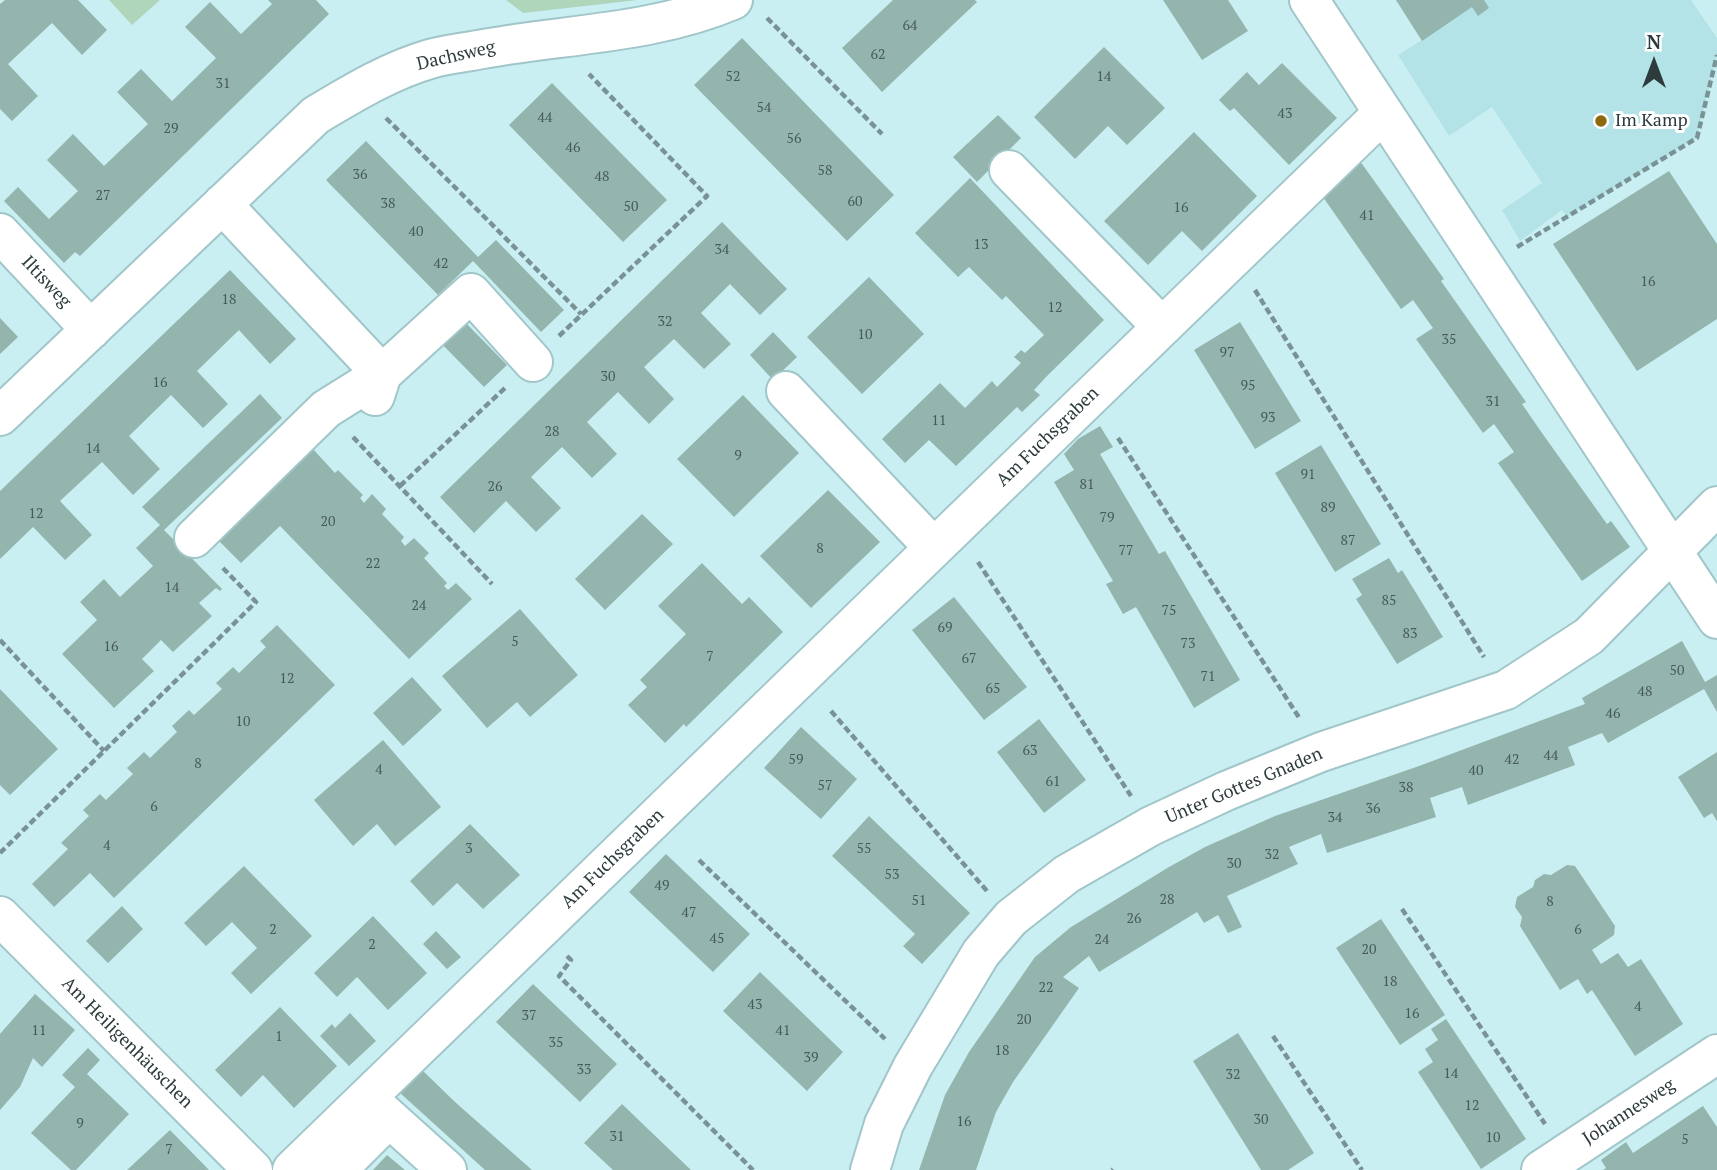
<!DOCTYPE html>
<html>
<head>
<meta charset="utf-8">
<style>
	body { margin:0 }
	#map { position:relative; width:1717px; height:1170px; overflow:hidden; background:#caeff2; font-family:"PT Serif",serif }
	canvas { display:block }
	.north { position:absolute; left:1619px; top:28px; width:70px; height:70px; -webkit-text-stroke:5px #fff; paint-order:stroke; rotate:0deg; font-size:19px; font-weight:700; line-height:28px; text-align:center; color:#2d3b3d }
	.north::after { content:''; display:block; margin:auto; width:24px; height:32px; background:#2d3b3d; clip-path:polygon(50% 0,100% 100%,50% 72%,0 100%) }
</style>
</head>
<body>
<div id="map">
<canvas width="1717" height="1170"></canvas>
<div class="north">N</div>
</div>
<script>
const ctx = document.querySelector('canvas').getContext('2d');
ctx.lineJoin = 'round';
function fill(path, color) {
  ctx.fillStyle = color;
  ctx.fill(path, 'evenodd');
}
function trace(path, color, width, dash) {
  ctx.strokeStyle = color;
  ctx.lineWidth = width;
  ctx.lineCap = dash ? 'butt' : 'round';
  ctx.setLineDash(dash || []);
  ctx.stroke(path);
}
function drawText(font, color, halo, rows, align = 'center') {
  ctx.font = font + ' "PT Serif",serif';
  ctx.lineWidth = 6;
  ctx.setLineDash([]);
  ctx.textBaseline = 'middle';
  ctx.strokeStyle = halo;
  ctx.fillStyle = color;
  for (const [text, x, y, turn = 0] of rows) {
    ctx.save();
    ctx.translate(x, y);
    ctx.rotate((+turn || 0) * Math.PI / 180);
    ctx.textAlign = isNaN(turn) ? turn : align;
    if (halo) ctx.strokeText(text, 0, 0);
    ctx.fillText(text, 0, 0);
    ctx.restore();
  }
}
fill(new Path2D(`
	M1396,0H1691L1717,38V55L1697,138L1567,217L1562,210L1520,241L1502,210L1542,183L1492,107L1449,136L1398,55L1422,40Z`), '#b4e3e7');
fill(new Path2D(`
	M109,0H160L132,25Z
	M506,0H638L523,13Z`), '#afd5ba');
fill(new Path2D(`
	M5,0H78L107,30L82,55L52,23L8,64L38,96L12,121L0,109V4Z
	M268,0H316L329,14L80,256L75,252L64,263L4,201L18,187L49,219L78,191L47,160L73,134L104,166L148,124L117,92L141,69L172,101L216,58L185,27L210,2L241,34L272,4Z
	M893,0H975L977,2L882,92L842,48Z
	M1163,0H1228L1248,31L1202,60Z
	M1396,0H1484L1489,8L1478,16L1472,7L1422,41Z
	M742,38L894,195L847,241L694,85Z
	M1104,47L1165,108L1127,145L1108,126L1075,159L1034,117Z
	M1282,63L1337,118L1289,165L1234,108L1230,111L1219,100L1247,72L1259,85Z
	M552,83L667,200L623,242L509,125Z
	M998,115L1021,138L977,182L953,157Z
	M1194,132L1257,196L1202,251L1182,231L1148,265L1104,221Z
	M366,141L478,257L496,240L564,310L541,332L473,261L438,295L326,180Z
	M1360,161L1444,279L1441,281L1526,402L1522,404L1542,433L1607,524L1611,521L1630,547L1582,581L1498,463L1514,452L1494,424L1483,433L1416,339L1433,328L1413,300L1401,309L1323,197Z
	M1669,171L1717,244V319L1637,371L1553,244Z
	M970,178L1104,320L1047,376L1034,390L1040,395L1022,412L1017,407L956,466L929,440L905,463L882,439L940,383L965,408L992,381L997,387L1021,363L1014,357L1021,350L1025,353L1044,335L1006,296L1002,300L969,267L958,277L915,233Z
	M722,222L787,289L760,315L730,284L701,313L731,344L704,369L674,339L644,367L674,399L649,424L618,392L587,422L617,454L592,478L562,447L531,477L561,508L536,532L506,501L474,533L440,497Z
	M230,270L296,339L270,364L239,330L197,371L228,404L203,428L171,395L129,436L160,469L133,495L102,462L60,501L92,535L65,560L33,527L0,559V491Z
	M869,277L924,334L862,394L807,337Z
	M0,318L18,337L0,354Z
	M461,318L507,365L484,387L438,340Z
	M1240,322L1301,421L1255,449L1194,350Z
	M773,332L797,357L773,380L750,355Z
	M260,394L282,418L164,530L222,589L220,591L216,588L199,603L212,616L173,652L161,640L142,659L154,671L114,708L62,654L97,620L80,602L104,579L120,597L153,566L136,548L160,525L142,507Z
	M743,395L799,453L734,517L677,459Z
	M1100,426L1113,447L1100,454L1159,554L1165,551L1240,680L1194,708L1136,607L1123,614L1106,584L1113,581L1054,482L1074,470L1064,454L1078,439Z
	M1321,445L1381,544L1335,572L1275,473Z
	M312,448L335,473L338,470L363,495L360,498L364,503L372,494L386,509L382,514L404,537L401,541L405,546L414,538L429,553L424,558L447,583L444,586L448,590L456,583L472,599L409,659L280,526L241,563L218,540Z
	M828,490L880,542L811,608L760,556Z
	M642,514L673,544L605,610L575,579Z
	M1389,558L1398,573L1402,570L1443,637L1397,664L1356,599L1362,595L1352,579Z
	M702,563L742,604L749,597L783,632L686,727L684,724L665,743L628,705L647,687L640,680L686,634L658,606Z
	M954,597L1027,687L984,720L912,630Z
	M520,609L578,675L530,717L517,702L487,728L442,676Z
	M277,625L335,685L114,898L90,873L54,907L32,884L68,849L61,843L89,816L83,810L100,794L106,800L133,774L127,768L144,752L150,758L177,732L172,726L189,710L194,715L222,689L216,683L233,667L239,673L266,647L260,641Z
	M1682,641L1705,682L1717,675V712L1704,689L1608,743L1602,733L1568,747L1575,765L1468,805L1462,787L1430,798L1436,817L1327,853L1321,834L1289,847L1298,864L1227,896L1242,927L1228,933L1218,915L1204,923L1197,912L1099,972L1089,956L1063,977L1079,988L1013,1082L996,1112L976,1170H919L945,1095L969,1052L1035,957L1071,927L1169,867L1205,847L1275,816L1419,766L1585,704L1582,698Z
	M412,677L442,710L403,746L373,713Z
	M0,689L58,749L10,795L0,785Z
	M1039,719L1086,780L1044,813L997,752Z
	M801,727L857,779L821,819L764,768Z
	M383,740L441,807L395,846L377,824L353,846L314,800Z
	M1717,752V821L1712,813L1704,818L1678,777Z
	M869,816L970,913L922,964L903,946L915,934L832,856Z
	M470,824L520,875L483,909L457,883L433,906L410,881Z
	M666,854L750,934L713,972L629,892Z
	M1567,865L1575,866L1615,926L1614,935L1592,950L1601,964L1618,953L1628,967L1641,959L1683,1024L1635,1056L1592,990L1587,994L1578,979L1560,990L1520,926L1522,917L1515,907L1517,897L1533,887L1535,880L1544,874L1551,875Z
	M244,866L312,936L251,994L231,973L257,948L232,922L206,946L184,923Z
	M122,906L143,929L108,963L86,941Z
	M373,916L427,973L388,1010L357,977L337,997L314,973Z
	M1381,919L1445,1015L1400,1045L1336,948Z
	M436,931L461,957L447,969L423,944Z
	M760,972L843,1052L807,1091L723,1011Z
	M533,984L617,1064L580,1102L496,1022Z
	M35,994L75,1030L42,1067L33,1058L20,1087L0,1110V1034Z
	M280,1007L337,1066L294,1108L263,1075L241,1097L215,1070Z
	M350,1013L376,1041L349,1066L320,1036L332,1024L335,1028Z
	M1446,1019L1526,1139L1481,1169L1418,1072L1433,1062L1425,1049L1438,1040L1431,1029Z
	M1238,1033L1314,1153L1288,1170H1261L1193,1061Z
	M88,1048L100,1060L87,1074L129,1114L76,1170H71L31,1133L75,1087L62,1075Z
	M420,1068L455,1102L532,1170H485L399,1092Z
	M622,1104L649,1130L691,1170H613L584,1143Z
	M1703,1106L1717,1127V1170H1603L1606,1168L1601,1160L1626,1142L1633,1153Z
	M170,1130L209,1170H127Z
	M387,1155L405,1170H373Z`), '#93b5ad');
const minor = new Path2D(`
	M1309,0L1717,619
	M1009,170L1162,327
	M222,204L382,374L375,396
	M0,233L91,330
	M786,391L934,548
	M0,416L316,115C353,93 389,71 430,59C444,55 458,53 472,51C559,34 651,35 733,0
	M194,538L326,409L382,374L471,293L533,362
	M0,916L253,1170
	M367,1098L447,1170
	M292,1170L1383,113
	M337,1170L389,1118
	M870,1170L884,1124L913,1066L981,953L1011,918L1067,874L1151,826L1226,791L1321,752L1506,690L1589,636L1717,506
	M1541,1170L1717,1054`);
trace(minor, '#a1c6c9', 42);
trace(new Path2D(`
	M767,18L882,134
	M386,118L581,314
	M1517,247L1697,138L1717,55
	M1255,290L1484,657
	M559,336L707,196L589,74
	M353,437L492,584
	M1118,438L1300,719
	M400,486L505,388
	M978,562L1131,796
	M0,640L104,751
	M831,711L987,891
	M0,853L256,602L221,566
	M699,860L885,1039
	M1402,909L1545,1124
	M567,956L571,960L559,976L753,1170
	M1273,1036L1362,1170
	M1112,1170L1113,1169`), '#799295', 4.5, [7, 3.5]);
trace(minor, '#fff', 38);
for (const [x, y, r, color] of [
	[1601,121,7,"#8e680c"]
]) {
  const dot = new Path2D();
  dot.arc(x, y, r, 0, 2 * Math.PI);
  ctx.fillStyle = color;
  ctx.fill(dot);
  trace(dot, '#fff', 2.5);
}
drawText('14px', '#465a59', null, [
	["64",910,26],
	["62",878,55],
	["52",733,77],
	["14",1104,77],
	["31",223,84],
	["54",764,108],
	["43",1285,114],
	["44",545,118],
	["29",171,129],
	["56",794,139],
	["46",573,148],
	["58",825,171],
	["36",360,175],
	["48",602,177],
	["27",103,196],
	["60",855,202],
	["38",388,204],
	["50",631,207],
	["16",1181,208],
	["41",1367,216],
	["40",416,232],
	["13",981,245],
	["34",722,250],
	["42",441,264],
	["16",1648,282],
	["18",229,300],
	["12",1055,308],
	["32",665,322],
	["10",865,335],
	["35",1449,340],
	["97",1227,353],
	["30",608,377],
	["16",160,383],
	["95",1248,386],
	["31",1493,402],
	["93",1268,418],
	["11",939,421],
	["28",552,432],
	["14",93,449],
	["9",738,456],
	["91",1308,475],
	["81",1087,485],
	["26",495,487],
	["89",1328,508],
	["12",36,514],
	["79",1107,518],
	["20",328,522],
	["87",1348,541],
	["8",820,549],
	["77",1126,551],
	["22",373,564],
	["14",172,588],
	["85",1389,601],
	["24",419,606],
	["75",1169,611],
	["69",945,628],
	["83",1410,634],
	["5",515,642],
	["73",1188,644],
	["16",111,647],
	["7",710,657],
	["67",969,659],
	["50",1677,671],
	["71",1208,677],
	["12",287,679],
	["65",993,689],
	["48",1645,692],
	["46",1613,714],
	["10",243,722],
	["63",1030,751],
	["44",1551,756],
	["59",796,760],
	["42",1512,760],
	["8",198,764],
	["4",379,770],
	["40",1476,771],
	["61",1053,782],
	["57",825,786],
	["38",1406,788],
	["6",154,807],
	["36",1373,809],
	["34",1335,818],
	["4",107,846],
	["3",469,849],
	["55",864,849],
	["32",1272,855],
	["30",1234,864],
	["53",892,875],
	["49",662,886],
	["28",1167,900],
	["51",919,901],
	["8",1550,902],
	["47",689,913],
	["26",1134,919],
	["2",273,930],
	["6",1578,930],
	["45",717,939],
	["24",1102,940],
	["2",372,945],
	["20",1369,950],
	["18",1390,982],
	["22",1046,988],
	["43",755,1005],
	["4",1638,1007],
	["16",1412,1014],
	["37",529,1016],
	["20",1024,1020],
	["11",39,1031],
	["41",783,1031],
	["1",279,1037],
	["35",556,1043],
	["18",1002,1051],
	["39",811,1058],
	["33",584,1070],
	["14",1451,1074],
	["32",1233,1075],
	["12",1472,1106],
	["30",1261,1120],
	["16",964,1122],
	["9",80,1124],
	["31",617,1137],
	["10",1493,1138],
	["5",1685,1140],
	["7",169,1150]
]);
drawText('18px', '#2d3b3d', '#fff', [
	["Dachsweg",456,56,-13],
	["Iltisweg",46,282,47],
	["Am Fuchsgraben",1048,437,-44],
	["Unter Gottes Gnaden",1244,786,-23],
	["Am Fuchsgraben",613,859,-44],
	["Am Heiligenhäuschen",127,1043,45],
	["Johannesweg",1629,1112,-33]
]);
drawText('18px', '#2d3b3d', '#fff', [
	["Im Kamp",1615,121]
], 'left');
</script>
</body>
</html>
